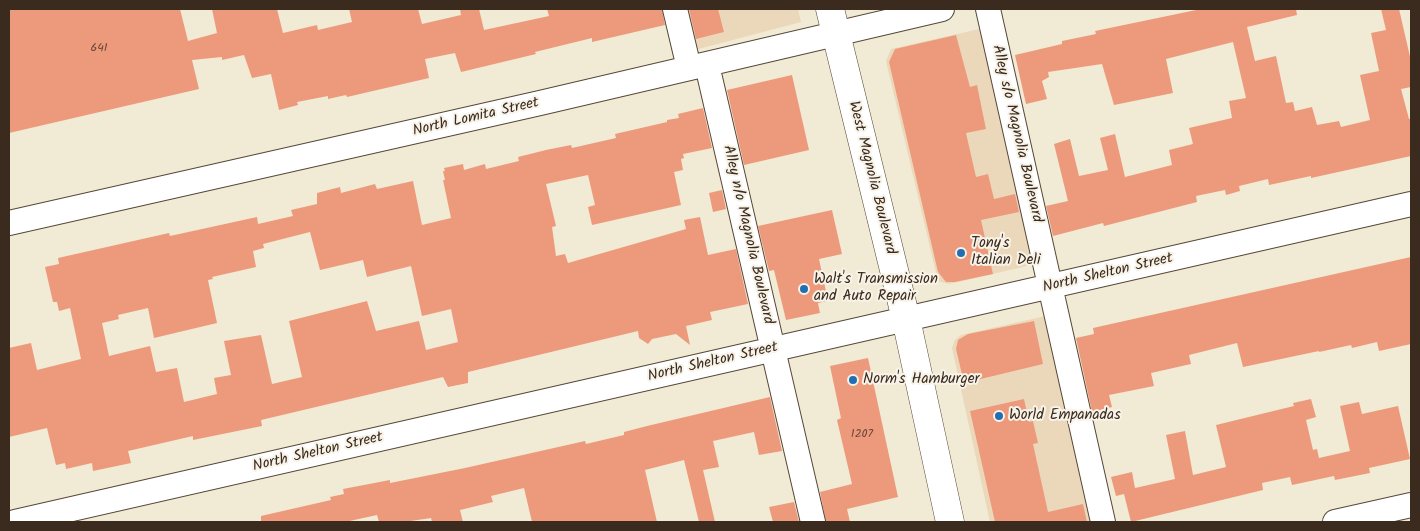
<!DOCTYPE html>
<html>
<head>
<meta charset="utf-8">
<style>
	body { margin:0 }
	#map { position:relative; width:1420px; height:531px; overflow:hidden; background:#f1ead4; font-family:Kalam,sans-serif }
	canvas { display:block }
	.frame { position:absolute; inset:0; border:10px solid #3b2a1e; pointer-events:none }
</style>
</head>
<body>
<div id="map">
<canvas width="1420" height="531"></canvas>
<div class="frame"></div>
</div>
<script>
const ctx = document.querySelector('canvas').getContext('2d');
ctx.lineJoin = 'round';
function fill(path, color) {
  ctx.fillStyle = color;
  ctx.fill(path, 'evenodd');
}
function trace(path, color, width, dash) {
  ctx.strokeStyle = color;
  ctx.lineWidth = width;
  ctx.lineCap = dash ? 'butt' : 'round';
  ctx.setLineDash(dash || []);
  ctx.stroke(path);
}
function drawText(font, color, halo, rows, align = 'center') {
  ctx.font = font + ' Kalam,sans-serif';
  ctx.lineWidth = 4;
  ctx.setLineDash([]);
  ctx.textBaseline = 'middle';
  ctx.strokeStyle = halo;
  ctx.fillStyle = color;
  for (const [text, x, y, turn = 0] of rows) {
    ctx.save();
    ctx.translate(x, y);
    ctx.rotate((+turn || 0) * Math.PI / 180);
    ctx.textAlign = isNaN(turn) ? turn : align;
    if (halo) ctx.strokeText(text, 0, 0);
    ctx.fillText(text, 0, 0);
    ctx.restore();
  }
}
fill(new Path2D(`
	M682,9H798L801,22L691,51Z
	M984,28L1036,264L949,284L938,281L886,61L891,49Z
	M1050,315L1098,522H990L952,348L955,340L961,335Z`), '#ebd8ba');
fill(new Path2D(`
	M9,9H180L188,41L217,33L212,9H277L283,33L317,25L318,30L352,22L349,9H418L422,24L461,15L460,9H479L484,30L549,16L547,9H662L665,25L592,42V38L535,52L536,54L461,72L455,53L425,59L429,78L347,97L346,95L328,99V96L297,102L298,105L279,110L271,74L252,78L244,55L222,60V57L192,60L199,89L9,133Z
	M689,9H718L724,32L696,39Z
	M1201,9H1296L1297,15L1247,27L1255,61L1276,56L1286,103L1293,102L1295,111L1312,107L1317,125L1339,121L1341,127L1370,120L1360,75L1379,71L1371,33L1386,30L1381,9H1399L1411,61V87L1401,89L1409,119H1411V156L1311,178V176L1269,185L1268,179L1239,186L1240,191L1226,195L1225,190L1196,196L1197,202L1104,226L1103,223L1053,236L1046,206L1068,201L1054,144L1070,139L1079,176L1108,170L1100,138L1115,134L1125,177L1172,165L1169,150L1193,144L1189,128L1232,118L1229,101L1246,98L1233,42L1166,59L1173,93L1114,105L1102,64L1048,72L1049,77L1042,81L1047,99L1026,104L1015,55L1062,44V41L1096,34L1095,31Z
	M956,35L970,87L977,85L986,129L966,133L976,177L988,174L994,199L1015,194L1019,212L981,220L993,274L955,282H946L938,272L889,62L895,49Z
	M792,75L809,150L744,165L727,90Z
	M703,108L712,148L683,154L684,158L681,159L683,170L674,172L681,205L592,225L588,207L595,205L588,175L546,184L556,226L552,227L556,256L565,254L568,263L686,229L684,220L700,217L708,255L736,249L748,304L710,312L712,320L686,326L690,345L676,334L652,339L648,344L639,338L638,331L468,372V383L448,387L443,377L261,420L262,426L193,440V436L128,451L131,463L93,471L92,463L66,469L65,463L56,465L47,428L9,437V348L31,343L37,370L81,359L70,308L59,311L57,302H53L45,267L59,264L58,258L169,233L170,236L257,217L258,224L293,216L291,210L317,204V193L340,187L341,193L375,184L377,189L413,181L422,225L451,218L443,180H445L443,171H445L444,168L463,164L464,170L485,164L486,169L519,161L518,157L546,150L571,145L572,148L616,138L615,134L667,122V120L679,118L678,114ZM310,232L320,270L363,260L367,277L411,266L422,316L451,309L458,342L426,350L419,321L376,331L367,301L289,321L302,377L272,384L261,335L224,341L231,375L214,378L217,394L184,402L177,368L156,372L150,346L109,356L102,323L119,319L118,315L148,308L154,338L217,323L208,280L213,279L212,277L256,267L253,251L264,248L263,244Z
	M722,190L726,209L713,212L709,193Z
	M832,210L842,254L819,259L828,301L818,303L820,313L786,320L774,270L769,271L758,226Z
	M1411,257V344L1379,351L1377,342L1352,348L1351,345L1319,352V351L1243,367L1237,343L1189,355L1191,364L1151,373L1154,386L1109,395L1112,407L1092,412L1076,338L1094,334L1093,328Z
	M1034,321L1043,364L964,383L956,349L958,340L968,334Z
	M868,358L898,497L847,509L850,522H826L820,492L852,484L837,420L841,418L830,366Z
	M770,397L782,451L759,455L754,432L713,441L719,467L703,470L715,522H699L684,460L645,470L657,522H532L524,488L491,496L493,502L460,510L463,522H432L431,518L404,522H379L377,515L345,522H261V516L331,500L330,497L344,494L343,489L390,480V483L465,468L585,441L586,444L624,435V432L647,426Z
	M1024,399L1029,422L1033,421L1038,443L1033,444L1048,512L1083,504L1087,522H995L970,411Z
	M1311,399L1316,417L1306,420L1313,450L1317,449L1319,458L1350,451L1340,406L1359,402L1362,414L1398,406L1410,459L1369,468L1370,473L1335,480L1334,476L1292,485L1290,477L1262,483L1263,490L1131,522L1124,494L1116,496L1111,477L1132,472L1135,488L1175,479L1166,435L1185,431L1193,475L1226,467L1216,425L1294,406L1293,403Z
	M794,502L799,522H773L769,507Z`), '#ed9a7c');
const minor = new Path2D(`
	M675,9L689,68
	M988,9L1103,522
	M707,65L813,522
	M9,223L540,103L942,9
	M15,522L1411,204
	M1335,522L1411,505`);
const major = new Path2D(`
	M830,9L906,319L950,522`);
trace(minor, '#564739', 26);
trace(major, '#564739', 29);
trace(minor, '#fff', 24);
trace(major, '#fff', 28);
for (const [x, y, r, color] of [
	[961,253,5,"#1f6fb2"],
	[804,289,5,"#1f6fb2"],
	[853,380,5,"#1f6fb2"],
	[999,416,5,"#1f6fb2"]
]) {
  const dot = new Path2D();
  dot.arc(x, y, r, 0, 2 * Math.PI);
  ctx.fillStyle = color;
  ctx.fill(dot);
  trace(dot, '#f7f3e8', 2);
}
drawText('12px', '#684636', null, [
	["641",99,49],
	["1207",862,435]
]);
drawText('15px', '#3b2a1e', '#f7f3e8', [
	["North Lomita Street",476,118,-13],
	["Alley s/o Magnolia Boulevard",1016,134,77],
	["West Magnolia Boulevard",871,178,76],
	["Alley n/o Magnolia Boulevard",747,235,77],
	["North Shelton Street",1108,274,-13],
	["North Shelton Street",713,363,-13],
	["North Shelton Street",318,453,-13]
]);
drawText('15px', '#3b2a1e', '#f7f3e8', [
	["Tony's",971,244],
	["Italian Deli",971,261],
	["Walt's Transmission",814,280],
	["and Auto Repair",814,297],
	["Norm's Hamburger",863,380],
	["World Empanadas",1009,416]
], 'left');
</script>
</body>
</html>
